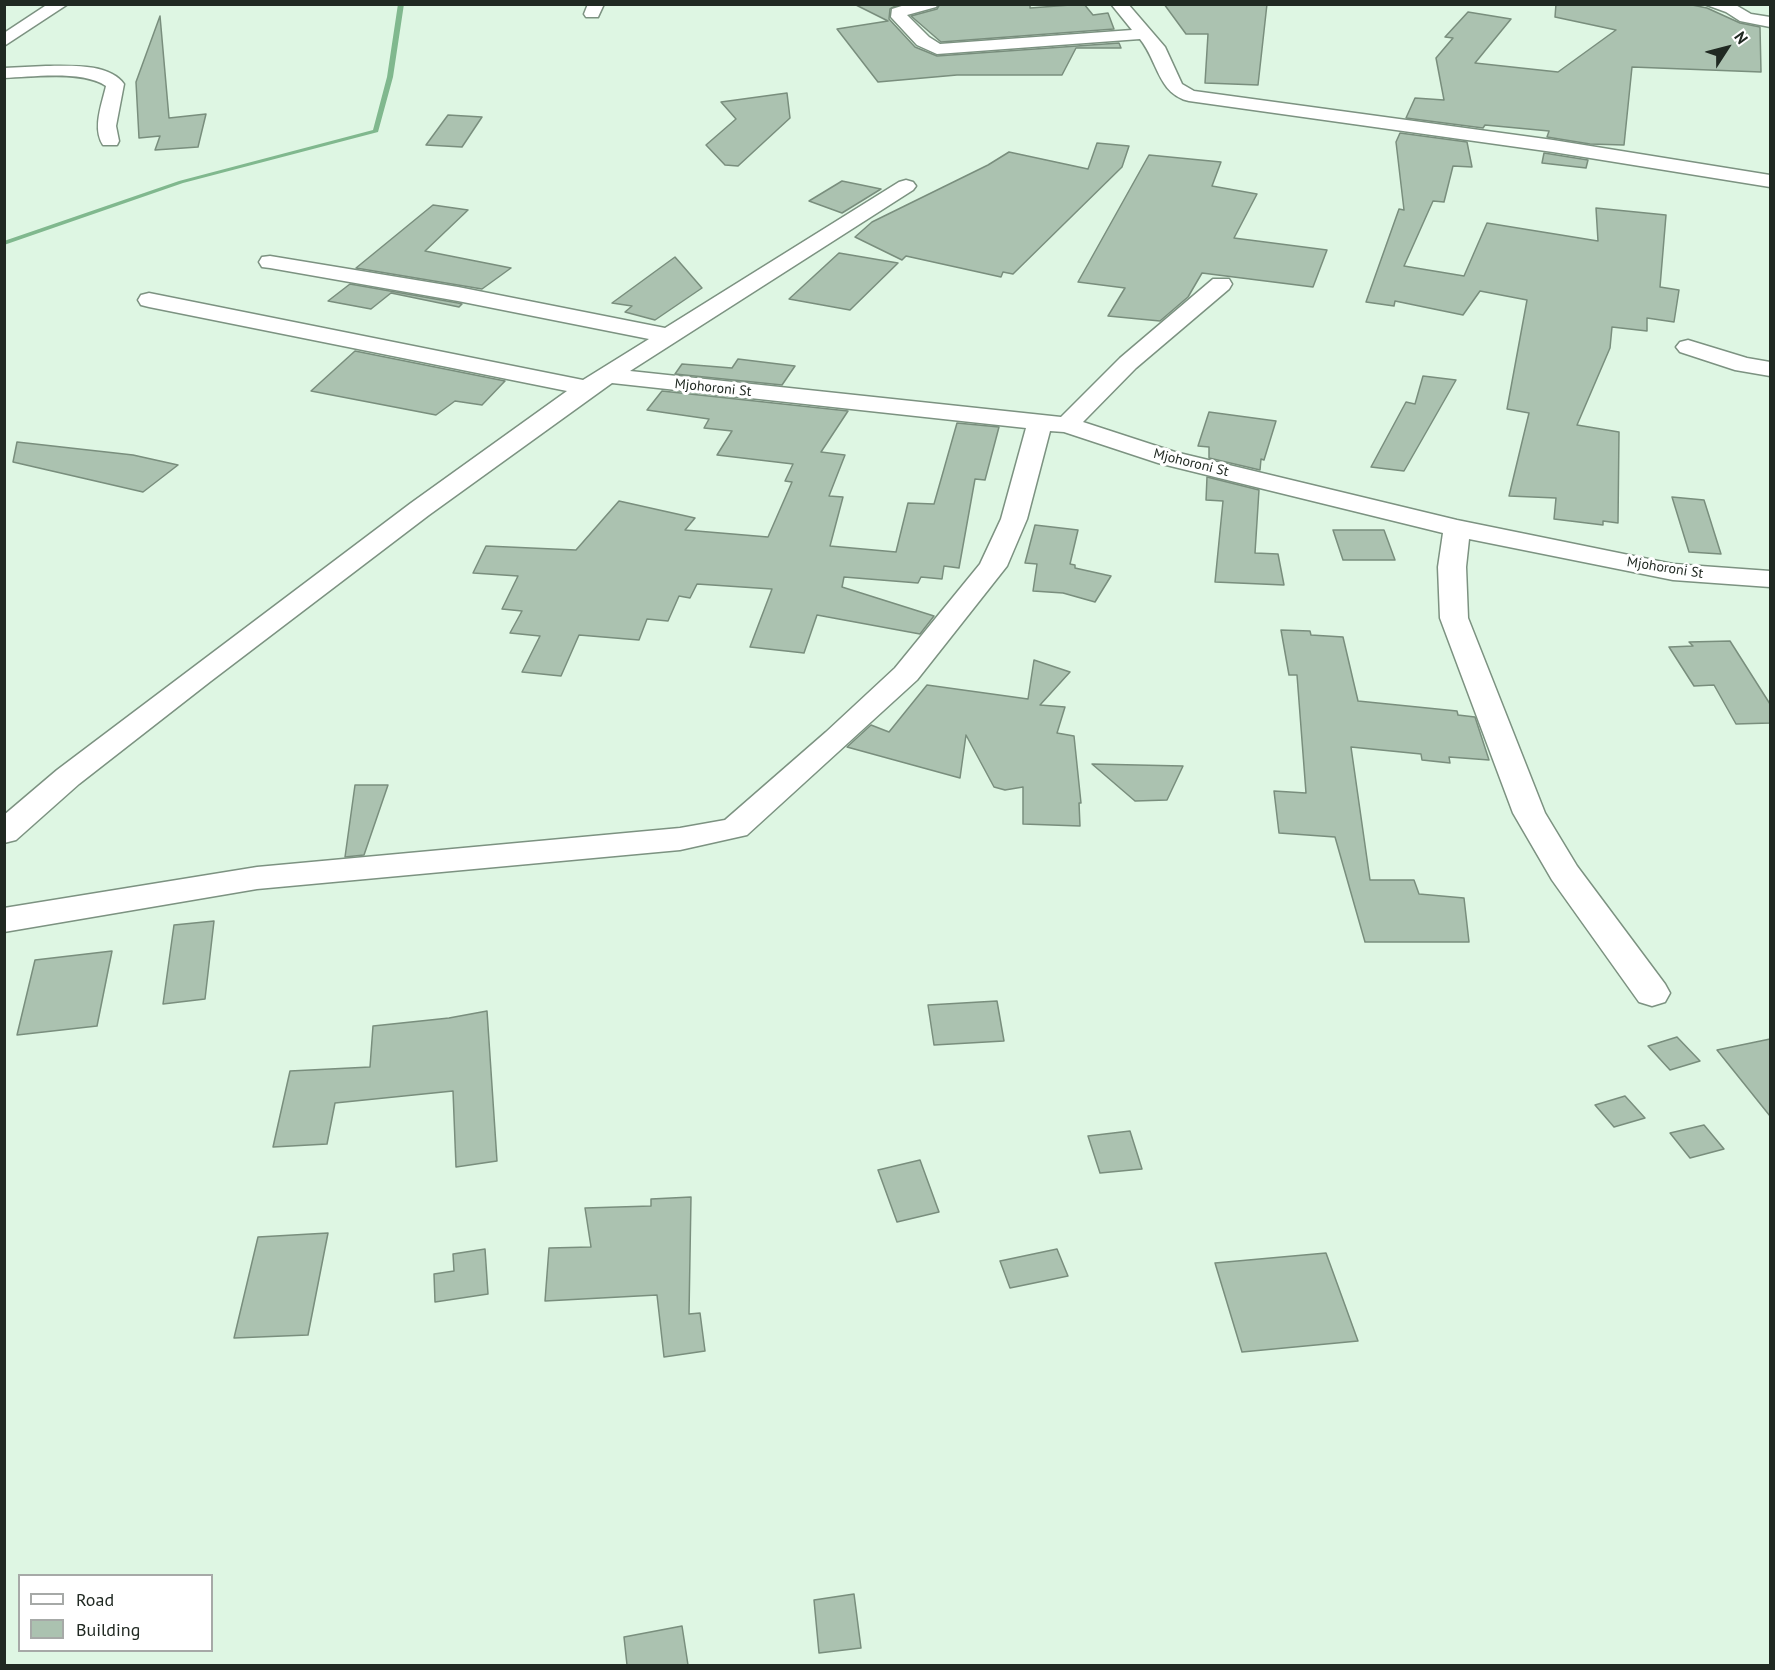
<!DOCTYPE html>
<html>
<head>
<meta charset="utf-8">
<style>
	body { margin:0 }
	#map { position:relative; width:1775px; height:1670px; overflow:hidden; background:#def6e3; font-family:"PT Sans",sans-serif }
	canvas { display:block }
	.frame { position:absolute; inset:0; border:6px solid #202922; pointer-events:none }
	.legend { position:absolute; left:18px; top:1574px; width:195px; height:78px; box-sizing:border-box; background:#fff; border:2px solid #a6a9a7; margin:0; padding:8px 10px; list-style:none; font-size:18px; color:#202922 }
	.legend li { display:flex; align-items:center; gap:12px; height:30px }
	.legend b { width:30px; border:2px solid #a6a9a7 }
	.north { position:absolute; left:1697px; top:18px; width:60px; height:60px; -webkit-text-stroke:4px #fff; paint-order:stroke; rotate:54deg; font-size:16px; font-weight:700; line-height:24px; text-align:center; color:#202922 }
	.north::after { content:''; display:block; margin:auto; width:21px; height:27px; background:#202922; clip-path:polygon(50% 0,100% 100%,50% 72%,0 100%) }
</style>
</head>
<body>
<div id="map">
<canvas width="1775" height="1670"></canvas>
<div class="frame"></div>
<ul class="legend">
<li><b style="height:8px;background:#fff"></b>Road</li>
<li><b style="height:16px;background:#abc2b0"></b>Building</li>
</ul>
<div class="north">N</div>
</div>
<script>
const ctx = document.querySelector('canvas').getContext('2d');
ctx.lineJoin = 'round';
function fill(path, color) {
  ctx.fillStyle = color;
  ctx.fill(path, 'evenodd');
}
function trace(path, color, width, dash) {
  ctx.strokeStyle = color;
  ctx.lineWidth = width;
  ctx.lineCap = dash ? 'butt' : 'round';
  ctx.setLineDash(dash || []);
  ctx.stroke(path);
}
function drawText(font, color, halo, rows, align = 'center') {
  ctx.font = font + ' "PT Sans",sans-serif';
  ctx.lineWidth = 6;
  ctx.setLineDash([]);
  ctx.textBaseline = 'middle';
  ctx.strokeStyle = halo;
  ctx.fillStyle = color;
  for (const [text, x, y, turn = 0] of rows) {
    ctx.save();
    ctx.translate(x, y);
    ctx.rotate((+turn || 0) * Math.PI / 180);
    ctx.textAlign = isNaN(turn) ? turn : align;
    if (halo) ctx.strokeText(text, 0, 0);
    ctx.fillText(text, 0, 0);
    ctx.restore();
  }
}
fill(new Path2D(`
	M398,4H404L393,77L378,132L183,183L4,245V241L179,181L373,130L387,77Z`), '#80b88e');
const building = new Path2D(`
	M854,4H899L890,9L889,19L915,47L937,56L1119,43L1121,48H1076L1062,75H957L878,82L837,29L888,21Z
	M940,4H1030V8L1084,4L1093,15L1108,13L1114,29L941,42L911,16L937,9Z
	M1164,4H1267L1258,85L1205,83L1208,34H1186Z
	M1556,4H1687L1707,8L1740,23L1760,27L1761,72L1632,67L1624,145L1590,144L1547,137L1549,131L1485,125L1483,128L1406,118L1415,98L1444,100L1436,58L1453,38L1445,37L1468,12L1511,19L1475,63L1558,72L1616,30L1555,17Z
	M160,16L169,118L206,114L198,147L155,150L160,136L139,138L136,82Z
	M787,93L790,118L738,166L725,165L706,145L736,119L721,102Z
	M448,115L482,117L462,147L426,145Z
	M1400,133L1467,142L1472,167L1453,166L1444,202L1433,201L1404,266L1464,276L1487,223L1598,241L1596,208L1666,215L1660,287L1679,290L1674,322L1647,318V331L1612,327L1610,348L1577,425L1619,432L1618,523L1603,521V525L1554,519L1556,498L1509,496L1529,413L1507,409L1527,300L1480,291L1463,315L1395,301L1394,306L1366,302L1399,209L1404,210L1396,142Z
	M1097,143L1129,146L1122,167L1013,274L1003,272L1001,277L906,256L902,260L855,237L872,222L988,165L1009,152L1088,169Z
	M1544,153L1588,160L1586,168L1542,163Z
	M1149,155L1221,162L1212,186L1257,194L1234,238L1327,250L1313,287L1202,273L1188,297L1160,321L1108,316L1125,288L1078,282Z
	M842,181L881,189L842,213L809,201Z
	M433,205L468,210L425,251L511,268L482,289L356,268Z
	M839,253L898,263L850,310L789,299Z
	M675,257L702,288L655,320L625,312L632,306L612,303Z
	M350,284L458,303L462,304L459,307L391,293L371,309L328,301Z
	M355,351L505,381L482,405L455,401L436,415L311,391Z
	M738,359L795,366L782,385L675,374L682,364L732,368Z
	M1423,376L1456,380L1404,471L1371,467L1406,402L1415,404Z
	M662,391L848,411L821,452L845,455L829,496L843,497L830,546L896,552L908,503L934,504L957,423L999,427L985,480L975,479L959,568L944,566L942,579L921,577L918,583L844,577L842,587L934,616L920,634L817,615L804,653L750,647L772,589L697,584L690,598L679,596L668,621L647,619L639,640L579,635L561,676L522,672L540,636L510,633L522,611L502,609L518,576L473,573L486,546L576,550L619,501L695,518L685,530L768,537L792,482L785,481L793,464L717,455L732,431L704,428L709,419L647,410Z
	M1209,412L1276,421L1264,460L1261,459L1260,470L1209,458V447L1198,446Z
	M17,442L133,455L178,465L143,492L13,462Z
	M1207,477L1259,490L1255,553L1278,554L1284,585L1215,582L1223,501L1206,500Z
	M1672,497L1704,500L1721,554L1689,552Z
	M1035,525L1078,530L1070,564L1075,565V568L1111,576L1095,602L1063,593L1033,591L1037,564L1025,563Z
	M1333,530H1384L1395,560H1343Z
	M1281,630L1310,631L1311,635L1343,637L1358,701L1457,711L1458,715L1475,717L1489,760L1449,757L1450,763L1422,760L1421,754L1351,747L1370,880H1414L1419,894L1464,898L1469,942H1365L1335,837L1279,833L1274,791L1306,793L1297,675H1289Z
	M1730,641L1770,704V723L1736,724L1714,685L1694,686L1669,647L1693,646L1689,642Z
	M1034,660L1070,672L1040,705L1065,707L1057,733L1074,736L1081,803H1079L1080,826L1023,824V787L1005,790L994,787L966,735L960,778L847,747L871,725L889,732L927,685L1028,699Z
	M1092,764L1183,766L1167,800L1135,801Z
	M355,785H388L364,855L345,857Z
	M214,921L205,999L163,1004L174,925Z
	M112,951L97,1026L17,1035L35,960Z
	M997,1001L1004,1041L934,1045L928,1005Z
	M487,1011L497,1161L456,1167L453,1091L335,1103L327,1144L273,1147L290,1071L370,1067L373,1026L449,1018Z
	M1677,1037L1700,1061L1670,1070L1648,1046Z
	M1770,1039V1116L1717,1050Z
	M1625,1096L1645,1118L1614,1127L1595,1105Z
	M1704,1125L1724,1149L1690,1158L1670,1133Z
	M1130,1131L1142,1169L1100,1173L1088,1136Z
	M920,1160L939,1212L897,1222L878,1170Z
	M691,1197L689,1314L700,1313L705,1351L664,1357L657,1295L545,1301L549,1248L591,1247L585,1208L651,1206V1199Z
	M328,1233L308,1335L234,1338L258,1237Z
	M485,1249L488,1294L435,1302L434,1274L454,1271L453,1254Z
	M1057,1249L1068,1276L1010,1288L1000,1261Z
	M1326,1253L1358,1341L1242,1352L1215,1263Z
	M854,1594L861,1648L819,1653L814,1600Z
	M682,1626L688,1665H627L624,1637Z`);
fill(building, '#abc2b0');
trace(building, '#798e7d', 1.5);
const minor = new Path2D(`
	M48,4H68L4,46V33Z
	M588,4H604L598,17H586L584,14Z
	M908,4H938L936,7L907,15L929,37L940,44L1132,30L1111,4H1128L1165,47L1182,84L1194,91L1553,140L1770,175V187L1553,152L1189,101C1158,94 1158,61 1140,39L937,54L917,45L891,17L892,9Z
	M1704,4H1734L1751,14L1770,17V27L1740,21L1726,12Z
	M46,66C69,66 109,63 124,84L116,126L119,141L117,145H103C92,128 102,104 106,86C82,70 32,77 4,78V68Z
	M906,180L913,182L916,186L913,190L630,371L1061,417L1120,358L1213,279H1229L1232,284L1229,289L1136,368L1083,422L1175,452L1457,520L1673,564L1770,571V587L1673,580L1469,539L1466,567L1468,618L1545,813L1577,866L1665,984L1670,993L1665,1002L1652,1006L1639,1002L1552,880L1513,813L1440,618L1438,567L1443,533L1158,463L1064,432L1050,431L1027,519L1007,566L917,680L747,835L680,850L257,889L4,932V908L257,867L680,828L725,820L826,732L895,668L980,564L1001,519L1026,428L612,383L429,515L211,681L79,784L16,840L4,843V815L57,770L411,503L567,391L149,307L141,305L138,300L141,295L149,293L583,380L649,339L458,301L270,268L262,267L259,262L262,257L270,256L458,287L665,328L899,182Z
	M1688,340L1747,358L1770,362V376L1735,370L1680,352L1676,347L1680,342Z`);
trace(minor, '#7c9281', 3);
fill(minor, '#fff');
drawText('14px', '#202922', '#fff', [
	["Mjohoroni St",713,388,6],
	["Mjohoroni St",1191,463,14],
	["Mjohoroni St",1665,568,9]
]);
</script>
</body>
</html>
